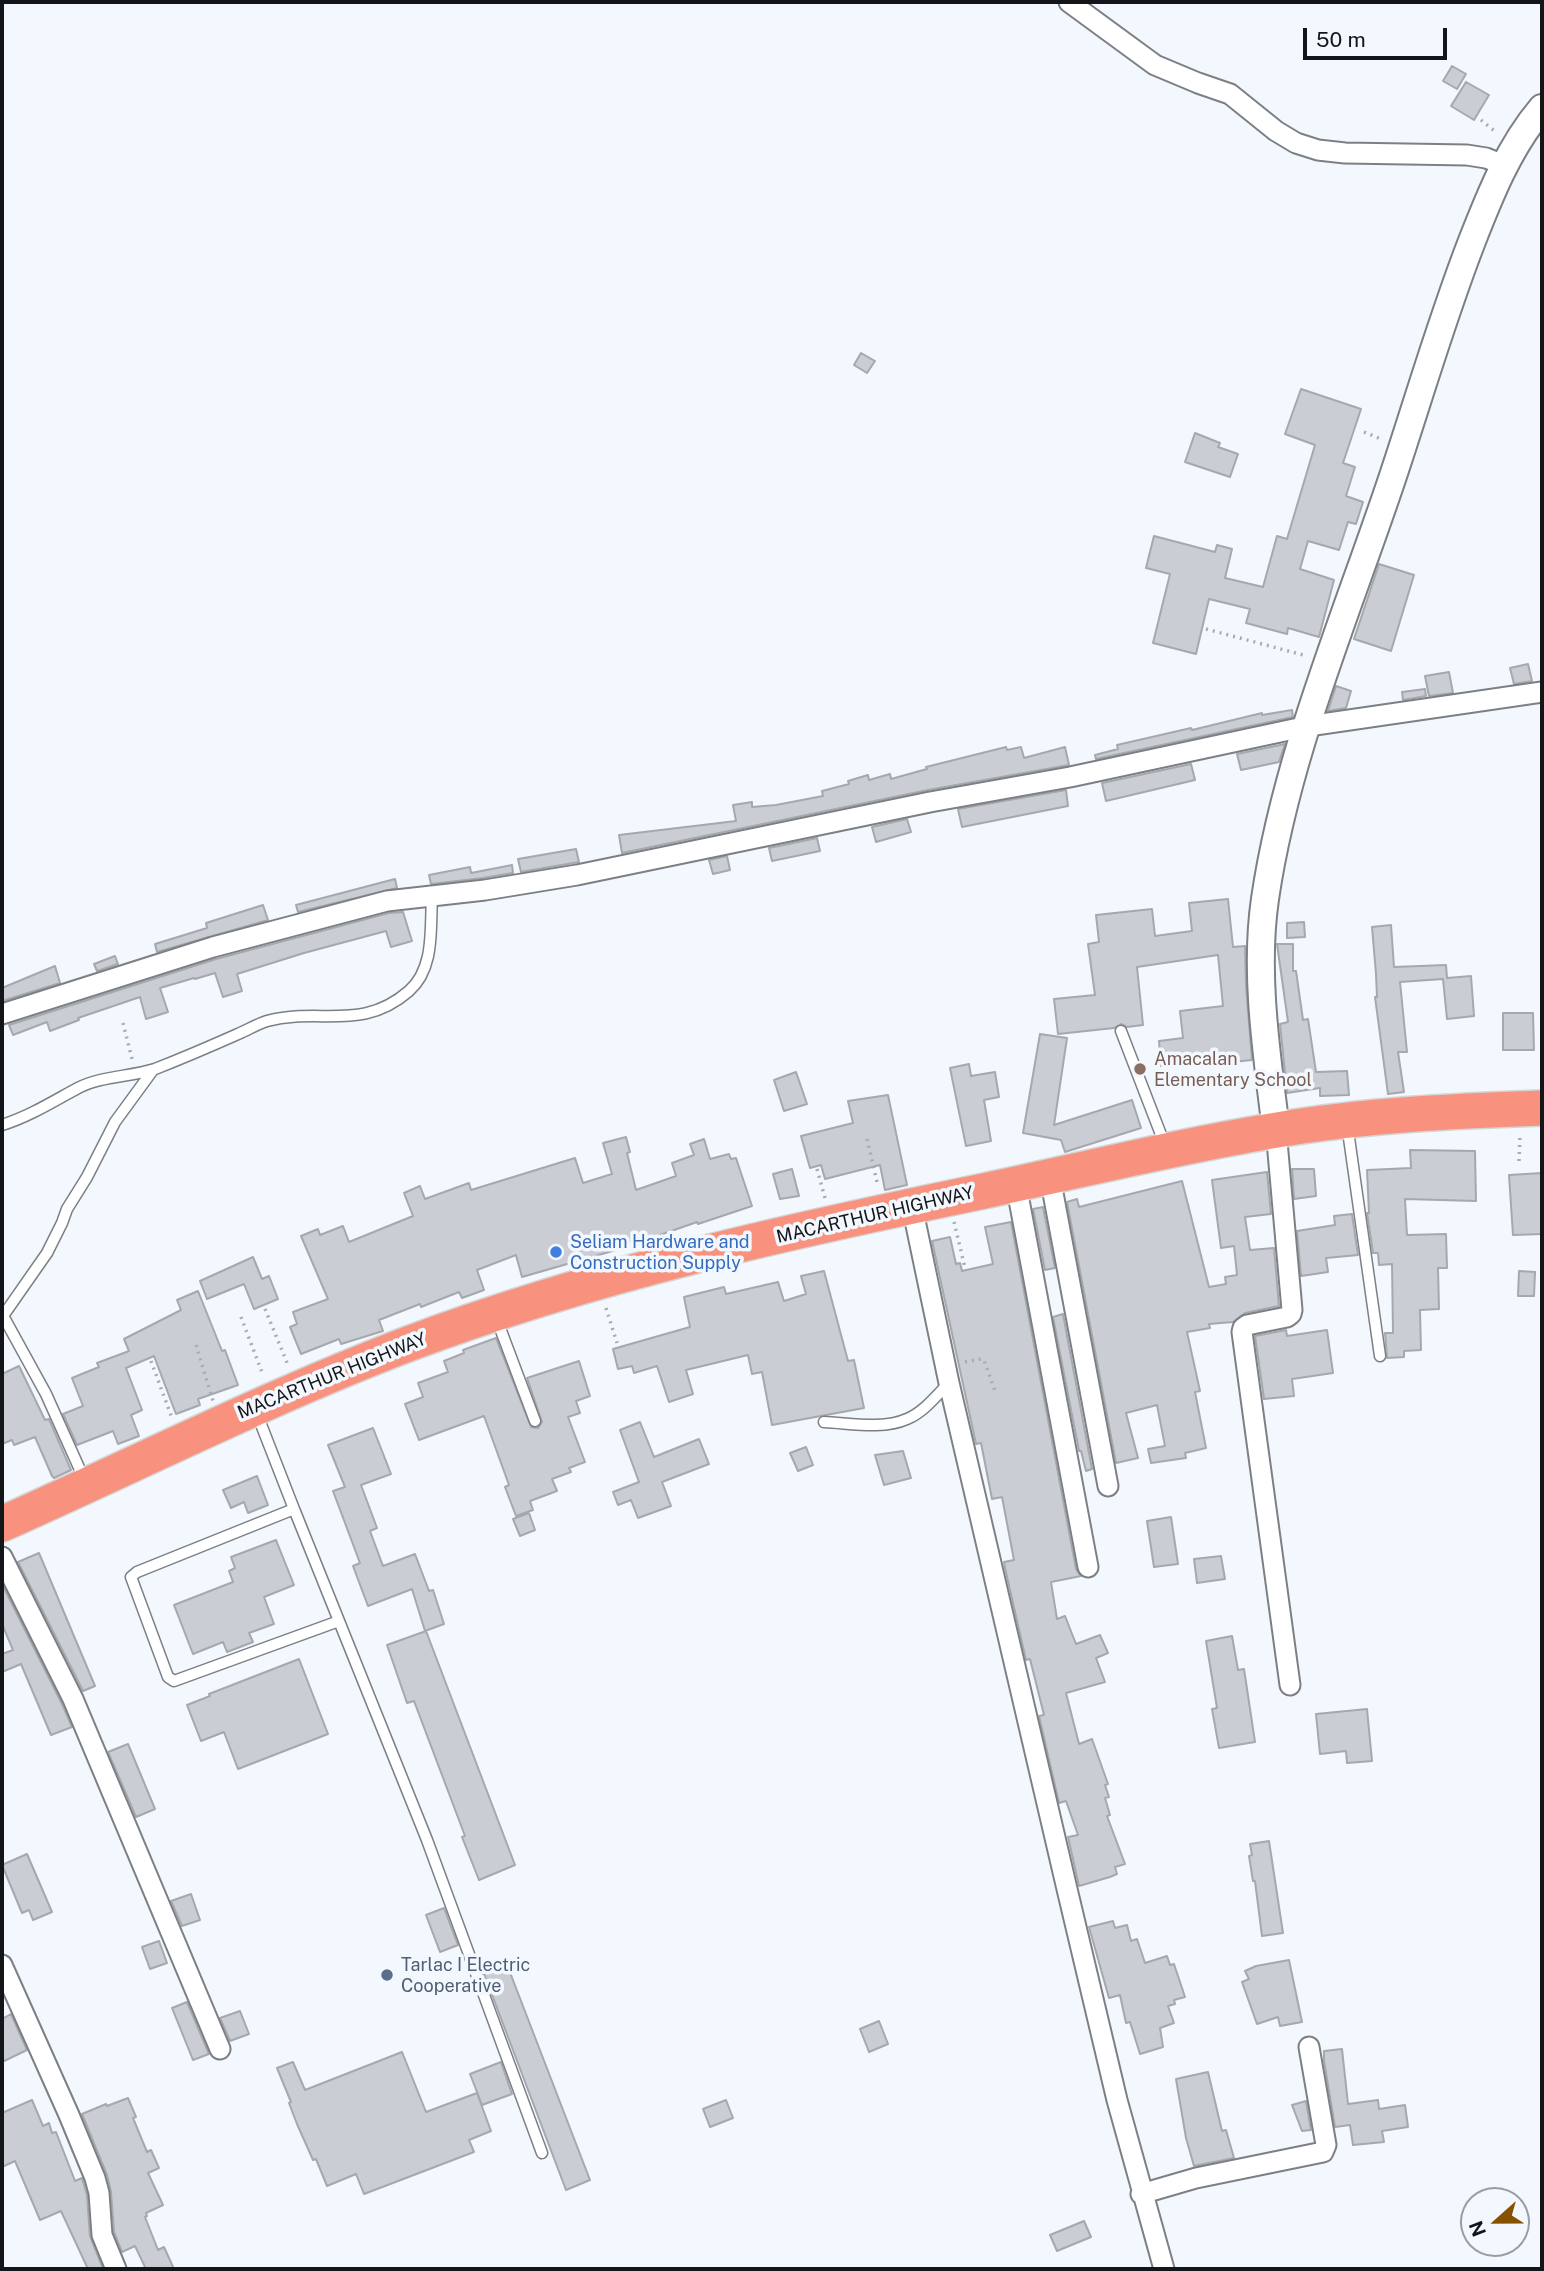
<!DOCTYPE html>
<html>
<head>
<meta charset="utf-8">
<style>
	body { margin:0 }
	#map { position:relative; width:1544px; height:2271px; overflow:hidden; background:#f3f7fe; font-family:"Public Sans",sans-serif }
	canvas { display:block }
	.frame { position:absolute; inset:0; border:4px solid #141518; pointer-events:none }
	.north { position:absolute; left:1460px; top:2187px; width:70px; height:70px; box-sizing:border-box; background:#f3f7fe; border:2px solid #9a9da2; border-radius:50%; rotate:249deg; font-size:19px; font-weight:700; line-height:28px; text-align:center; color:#141518 }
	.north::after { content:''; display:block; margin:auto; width:24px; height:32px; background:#875200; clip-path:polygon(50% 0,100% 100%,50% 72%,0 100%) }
	.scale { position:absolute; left:1303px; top:28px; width:144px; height:32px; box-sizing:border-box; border:4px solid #141518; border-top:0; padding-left:9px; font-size:21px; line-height:24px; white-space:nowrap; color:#141518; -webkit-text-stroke:5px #f3f7fe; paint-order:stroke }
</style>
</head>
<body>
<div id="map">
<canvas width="1544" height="2271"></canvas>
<div class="frame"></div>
<div class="north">N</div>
<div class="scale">50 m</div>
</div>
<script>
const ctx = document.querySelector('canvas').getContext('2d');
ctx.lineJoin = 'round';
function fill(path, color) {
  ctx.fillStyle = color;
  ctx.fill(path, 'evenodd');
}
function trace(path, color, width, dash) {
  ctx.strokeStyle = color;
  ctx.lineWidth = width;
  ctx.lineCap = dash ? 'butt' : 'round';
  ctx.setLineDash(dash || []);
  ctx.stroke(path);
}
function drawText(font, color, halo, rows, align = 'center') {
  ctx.font = font + ' "Public Sans",sans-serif';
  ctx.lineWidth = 7;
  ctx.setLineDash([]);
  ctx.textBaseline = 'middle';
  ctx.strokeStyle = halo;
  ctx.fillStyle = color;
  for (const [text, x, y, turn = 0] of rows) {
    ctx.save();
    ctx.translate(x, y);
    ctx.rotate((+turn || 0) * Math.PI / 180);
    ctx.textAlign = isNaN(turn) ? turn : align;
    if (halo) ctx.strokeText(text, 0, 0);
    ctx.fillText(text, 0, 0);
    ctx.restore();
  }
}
const building = new Path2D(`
	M1452,66L1466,74L1457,89L1443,81Z
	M1466,82L1489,95L1474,120L1451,106Z
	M861,353L875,361L867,373L854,365Z
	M1301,389L1361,409L1343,463L1355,467L1346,496L1363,502L1356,524L1348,522L1339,550L1308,541L1300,569L1334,580L1319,637L1288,628L1287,634L1246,623L1250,609L1209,599L1196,654L1153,643L1170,574L1146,568L1154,536L1215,552L1217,545L1232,549L1225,578L1263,587L1277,536L1287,539L1315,445L1285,434Z
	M1195,433L1220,443L1218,447L1238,454L1230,477L1185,462Z
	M1379,564L1414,575L1391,651L1354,639Z
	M1528,664L1532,681L1514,684L1510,668Z
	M1449,672L1453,693L1429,696L1425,676Z
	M1336,686L1351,691L1346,708L1328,711Z
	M1425,689L1426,696L1403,700L1402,692Z
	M1292,710L1293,717L1096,759L1095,755L1118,749L1117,745L1191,728L1192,730L1262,713V715Z
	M1285,744L1279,762L1241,770L1237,754Z
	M1006,747L1007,750L1021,747L1024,758L1065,747L1069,765L928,790L622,853L619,835L736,821L733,805L752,802V807L776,805L823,796L822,791L849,784L848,781L868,775L869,780L890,774L891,779L927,769L926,767Z
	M1191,764L1195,780L1106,801L1102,783Z
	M1066,790L1068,806L962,827L958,809Z
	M907,819L911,832L876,842L872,827Z
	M817,838L820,851L772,861L769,848Z
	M576,849L579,862L521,872L518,859Z
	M727,856L730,870L713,874L709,860Z
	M512,865L513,873L483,878L431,884L429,875L470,867L471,873Z
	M395,879L397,888L298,912L296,905Z
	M1228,899L1233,947L1245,946L1246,986L1252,1060L1223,1063V1058L1161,1066L1159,1041L1183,1038L1180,1011L1223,1006L1218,955L1137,967L1143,1025L1127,1027L1121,1024L1114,1028L1058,1034L1054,999L1095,995L1088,944L1099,942L1096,915L1152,909L1155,936L1192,931L1189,903Z
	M263,905L268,920L157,952L155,944L207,928L206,923Z
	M403,912L412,941L391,947L386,931L304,953L237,974L242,991L223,997L215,973L195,979L194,978L160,988L168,1012L146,1019L140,997L78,1018L79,1020L50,1031L47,1022L13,1035L9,1025L216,959L389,913Z
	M1304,922L1305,937L1287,938V923Z
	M1391,925L1394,967L1446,965L1447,978L1471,976L1474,1016L1447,1019L1443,979L1400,982L1407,1052H1398L1404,1092L1388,1094L1375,997H1377L1376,974L1372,927Z
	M1277,944H1293V971H1296L1303,1020L1308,1019L1316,1072L1347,1071L1349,1095L1320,1096V1088L1287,1093L1280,1024L1288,1022Z
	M115,956L118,964L97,971L94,964Z
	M55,966L60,983L2,1001V988Z
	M1503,1013H1533L1534,1050H1503Z
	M1040,1034L1067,1038L1054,1125L1132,1100L1141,1128L1065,1152L1061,1140L1023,1133Z
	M969,1064L971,1076L995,1072L999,1097L984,1100L991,1141L966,1146L950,1068Z
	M796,1072L807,1104L784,1111L774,1080Z
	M888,1095L907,1185L885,1190L880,1165L825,1179L821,1165L810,1168L801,1136L853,1123L848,1101Z
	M626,1137L630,1152L627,1153L636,1190L676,1176L672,1163L694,1155L690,1144L704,1139L710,1159L729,1154L731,1159L736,1158L752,1206L698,1224L697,1222L657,1236L621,1243L623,1248L522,1277L516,1255L477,1270L484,1290L462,1298L459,1292L421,1307L420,1304L379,1320L383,1331L341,1344L339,1339L301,1354L290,1327L297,1324L293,1312L328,1299L301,1236L318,1229L320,1235L343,1226L349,1242L413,1216L404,1193L420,1186L425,1199L469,1183L471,1190L575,1158L583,1183L612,1174L603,1143Z
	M1410,1150L1475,1151L1476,1201L1405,1199L1407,1235L1446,1234L1447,1268H1438L1439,1309L1420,1310L1421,1350L1404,1351V1357L1387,1358L1385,1333H1393L1392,1264L1379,1265L1378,1253H1373L1367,1213H1369L1367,1170L1411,1168Z
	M792,1169L799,1196L780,1199L773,1174Z
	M1292,1169H1314L1316,1196L1294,1199Z
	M1267,1172L1271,1214L1245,1217L1250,1250L1274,1248L1279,1306L1245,1313L1233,1322L1209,1324L1210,1328L1187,1332L1200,1391L1195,1392L1206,1448L1185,1453L1186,1458L1151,1463L1148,1449L1165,1446L1157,1405L1126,1413L1138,1458L1116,1463L1067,1202L1077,1199L1079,1207L1182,1181L1209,1287L1226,1284L1225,1277L1237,1275L1234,1246L1221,1248L1212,1180Z
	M1542,1173V1234L1513,1235L1509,1175Z
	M1043,1207L1055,1268L1045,1270L1033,1209Z
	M1352,1214L1358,1255L1326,1258L1328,1272L1301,1276L1297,1231L1335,1225L1334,1216Z
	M1011,1222L1076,1569L1081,1576L1051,1582L1057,1619L1065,1616L1076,1644L1100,1635L1108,1653L1096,1658L1105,1682L1066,1693L1079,1744L1092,1739L1108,1784L1105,1785L1109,1797L1105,1798L1110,1815L1107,1816L1125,1864L1115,1867L1117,1874L1110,1877L1079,1886L1068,1837L1078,1835L1066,1801L1059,1803L1039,1716L1044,1715L1030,1659L1026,1660L1005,1568L1004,1562L1014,1560L1002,1497L992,1499L981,1443L976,1444L932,1241L950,1237L956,1264L960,1263L962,1271L993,1264L985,1227Z
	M253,1257L262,1279L269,1276L278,1299L254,1309L244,1284L207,1299L200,1281Z
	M824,1271L848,1361L854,1360L864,1408L772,1425L762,1372L752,1374L748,1355L686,1370L693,1394L669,1402L657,1366L634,1373L632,1366L618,1369L613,1349L690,1327L684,1297L724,1287L726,1294L778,1282L784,1301L806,1294L801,1276Z
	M1519,1271L1535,1272L1534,1296H1518Z
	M198,1291L222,1351L225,1350L238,1385L198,1399L200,1405L176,1414L154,1356L126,1368L142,1410L131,1415L139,1436L118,1444L113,1431L77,1445L63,1414L83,1406L72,1378L99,1367L97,1363L129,1351L124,1339L181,1310L177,1300Z
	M1063,1314L1092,1469L1086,1471L1081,1451H1079L1053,1317Z
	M1286,1330L1287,1336L1327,1330L1333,1373L1292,1379L1294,1396L1264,1399L1255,1336Z
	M496,1338L531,1427L538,1428L542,1422L527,1378L579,1361L590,1396L576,1401L580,1413L568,1417L585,1462L569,1468L571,1472L552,1479L557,1491L530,1501L533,1510L516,1516L505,1487L509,1485L484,1416L419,1440L405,1404L423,1397L418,1383L448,1372L444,1361L464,1353L463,1350Z
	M19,1366L45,1420L49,1419L71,1470L54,1478L52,1476L35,1437L14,1445L12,1440L2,1444V1374Z
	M640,1422L654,1457L699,1439L709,1464L662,1482L671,1506L638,1518L631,1500L618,1505L613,1492L639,1482L620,1430Z
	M373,1428L391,1474L361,1485L377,1528L370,1531L383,1566L415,1554L429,1591L433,1590L444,1624L425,1631L412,1589L368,1606L353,1566L360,1563L333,1491L345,1487L328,1445Z
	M806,1447L813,1465L798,1471L790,1453Z
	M903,1451L911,1478L884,1485L875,1455Z
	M257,1476L268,1505L248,1513L244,1502L231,1508L223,1490Z
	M529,1513L535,1530L520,1536L513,1519Z
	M1171,1517L1178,1564L1154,1567L1147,1521Z
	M276,1540L294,1585L264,1597L274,1624L249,1633L253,1642L227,1652L223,1642L193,1654L174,1605L233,1582L229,1571L235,1568L231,1557Z
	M39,1553L95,1686L83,1691L18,1562Z
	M1221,1556L1225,1579L1197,1583L1194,1559Z
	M2,1584L62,1704L72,1727L51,1735L21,1664L2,1672V1654L13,1650L2,1624Z
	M426,1631L515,1865L479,1880L462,1837L465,1836L414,1701L407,1703L387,1645Z
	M1232,1636L1238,1670L1244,1669L1255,1742L1219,1748L1212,1709L1217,1708L1206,1641Z
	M299,1659L328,1734L238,1769L224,1732L201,1741L187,1705L210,1696L209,1694Z
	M1367,1709L1372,1761L1347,1763L1346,1751L1320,1754L1316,1714Z
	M128,1744L155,1809L136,1817L108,1752Z
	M1269,1841L1283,1933L1262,1936L1255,1881H1253L1249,1856L1252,1855L1250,1844Z
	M27,1854L52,1912L33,1920L29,1910L22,1913L2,1865Z
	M191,1894L200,1920L182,1926L171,1901Z
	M444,1908L458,1945L440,1952L426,1915Z
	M1113,1921L1115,1928L1127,1925L1131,1941L1137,1939L1145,1963L1167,1956L1170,1965L1174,1964L1185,1997L1174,2000L1175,2004L1168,2006L1174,2023L1160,2028L1163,2047L1140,2054L1130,2022L1126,2023L1120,1995L1109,1998L1089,1927Z
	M159,1941L167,1963L150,1969L142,1947Z
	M1289,1960L1302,2022L1280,2026L1278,2017L1257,2024L1242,1982L1249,1979L1245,1971L1256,1966Z
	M506,1962L590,2180L566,2190L483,1971Z
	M187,2002L209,2054L193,2060L172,2008Z
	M240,2011L249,2034L230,2041L220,2018Z
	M11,2014L27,2050L2,2062V2019Z
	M879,2021L888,2044L869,2052L860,2029Z
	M1342,2049L1348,2104L1378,2100L1379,2109L1405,2105L1408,2127L1382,2131L1384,2142L1353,2145L1350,2125L1335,2127L1324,2061V2051Z
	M402,2052L426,2112L477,2093L491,2131L469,2140L474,2152L364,2194L356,2174L327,2186L316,2159L313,2160L297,2124L289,2103L291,2102L277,2068L293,2062L305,2090Z
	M501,2062L512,2094L482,2105L470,2074Z
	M1208,2072L1222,2131L1226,2130L1234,2158L1194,2166L1186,2138L1176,2079Z
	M128,2098L136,2117L133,2118L147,2152L151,2150L159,2168L148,2173L163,2205L146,2213L147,2216L145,2217L158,2250L164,2247L174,2269H146L135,2246L122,2252L114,2232L111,2192L107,2175L82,2114L106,2104L107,2106Z
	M32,2100L43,2126L49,2123L52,2133L56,2132L75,2181L82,2178L87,2195L90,2236L103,2269H88L61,2211L40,2220L15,2161L2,2167V2113Z
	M726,2100L733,2118L710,2127L703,2109Z
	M1306,2101L1311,2130L1302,2131L1292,2105Z
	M1084,2221L1091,2237L1057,2251L1050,2235Z`);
fill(building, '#caced4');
trace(building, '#a5a8ae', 2);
const lane = new Path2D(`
	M1121,1031L1165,1145
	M1347,1124L1380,1356
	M2,1125C30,1116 52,1102 78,1088C101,1076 130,1077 155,1069C183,1058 211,1046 238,1034C248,1030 257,1024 267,1021C320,1007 362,1032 409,991C435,968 430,929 432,897
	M2,1314L46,1394L85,1481
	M3,1316L47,1253L62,1223L67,1209L87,1177L115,1122L153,1070
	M497,1320L535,1421
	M257,1414L294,1509L137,1572L131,1577L168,1677L174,1681L339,1621
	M824,1422C850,1423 882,1430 907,1419C924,1412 936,1396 949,1383
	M294,1509L427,1840L542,2153`);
const street = new Path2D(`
	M1069,2L1155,65L1198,83L1230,94L1276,131L1296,143L1318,150L1345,153L1467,155L1486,158L1504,165
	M2,1014L213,947L387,901L485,890L577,875L930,802L1070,777L1308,726L1542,692
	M1276,1130L1292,1310L1291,1314L1287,1317L1247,1325L1243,1328L1242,1332L1290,1685
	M1050,1177L1108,1486
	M1016,1184L1088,1567
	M912,1206L949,1383L1067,1889L1117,2100L1164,2269
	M2,1557L73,1699L220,2049
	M2,1965L69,2115L95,2178L99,2193L102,2235L116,2269
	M1141,2194L1196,2178L1323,2152L1326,2145L1309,2047`);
const secondary = new Path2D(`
	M1276,1130C1267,1055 1254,974 1265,899C1286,755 1347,614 1393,476C1419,398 1442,318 1472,241C1490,195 1509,147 1542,108`);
const highway = new Path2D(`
	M2,1524C137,1464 269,1397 408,1344C594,1274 790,1231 984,1191C1082,1170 1179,1146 1277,1130C1364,1115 1454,1111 1542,1108`);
trace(lane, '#7c8085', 13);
trace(street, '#7c8085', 23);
trace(secondary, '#7c8085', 30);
trace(highway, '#d5d5d5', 38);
trace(new Path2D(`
	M1481,120L1497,133
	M1364,432L1381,439
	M1206,629L1307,656
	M123,1023L133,1063
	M867,1139L878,1186
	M1519,1161L1520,1135
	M817,1169L825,1198
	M954,1222L965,1268
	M606,1308L617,1343
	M265,1309L288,1365
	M241,1317L263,1375
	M196,1345L213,1401
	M151,1361L172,1418
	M965,1362L981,1359L984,1360L995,1391`), '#a8abb1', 3.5, [2, 5]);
trace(lane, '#fff', 10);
trace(street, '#fff', 19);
trace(secondary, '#fff', 26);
trace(highway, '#f8927e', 35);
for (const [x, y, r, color] of [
	[1140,1069,7,"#8d6e63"],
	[556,1252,7,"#3f7fe0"],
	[387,1975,7,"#5c6f8a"]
]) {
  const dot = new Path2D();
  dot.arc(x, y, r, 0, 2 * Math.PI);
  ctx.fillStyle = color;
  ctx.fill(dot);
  trace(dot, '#f3f7fe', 2.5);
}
drawText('18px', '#785e54', '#f3f7fe', [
	["Amacalan",1154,1059],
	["Elementary School",1154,1080]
], 'left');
drawText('18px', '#141518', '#f3f7fe', [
	["MACARTHUR HIGHWAY",875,1215,-13],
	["MACARTHUR HIGHWAY",332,1376,-22]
]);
drawText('18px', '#366cbe', '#f3f7fe', [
	["Seliam Hardware and",570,1242],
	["Construction Supply",570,1263]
], 'left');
drawText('18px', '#4e5e75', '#f3f7fe', [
	["Tarlac I Electric",401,1965],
	["Cooperative",401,1986]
], 'left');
</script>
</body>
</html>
